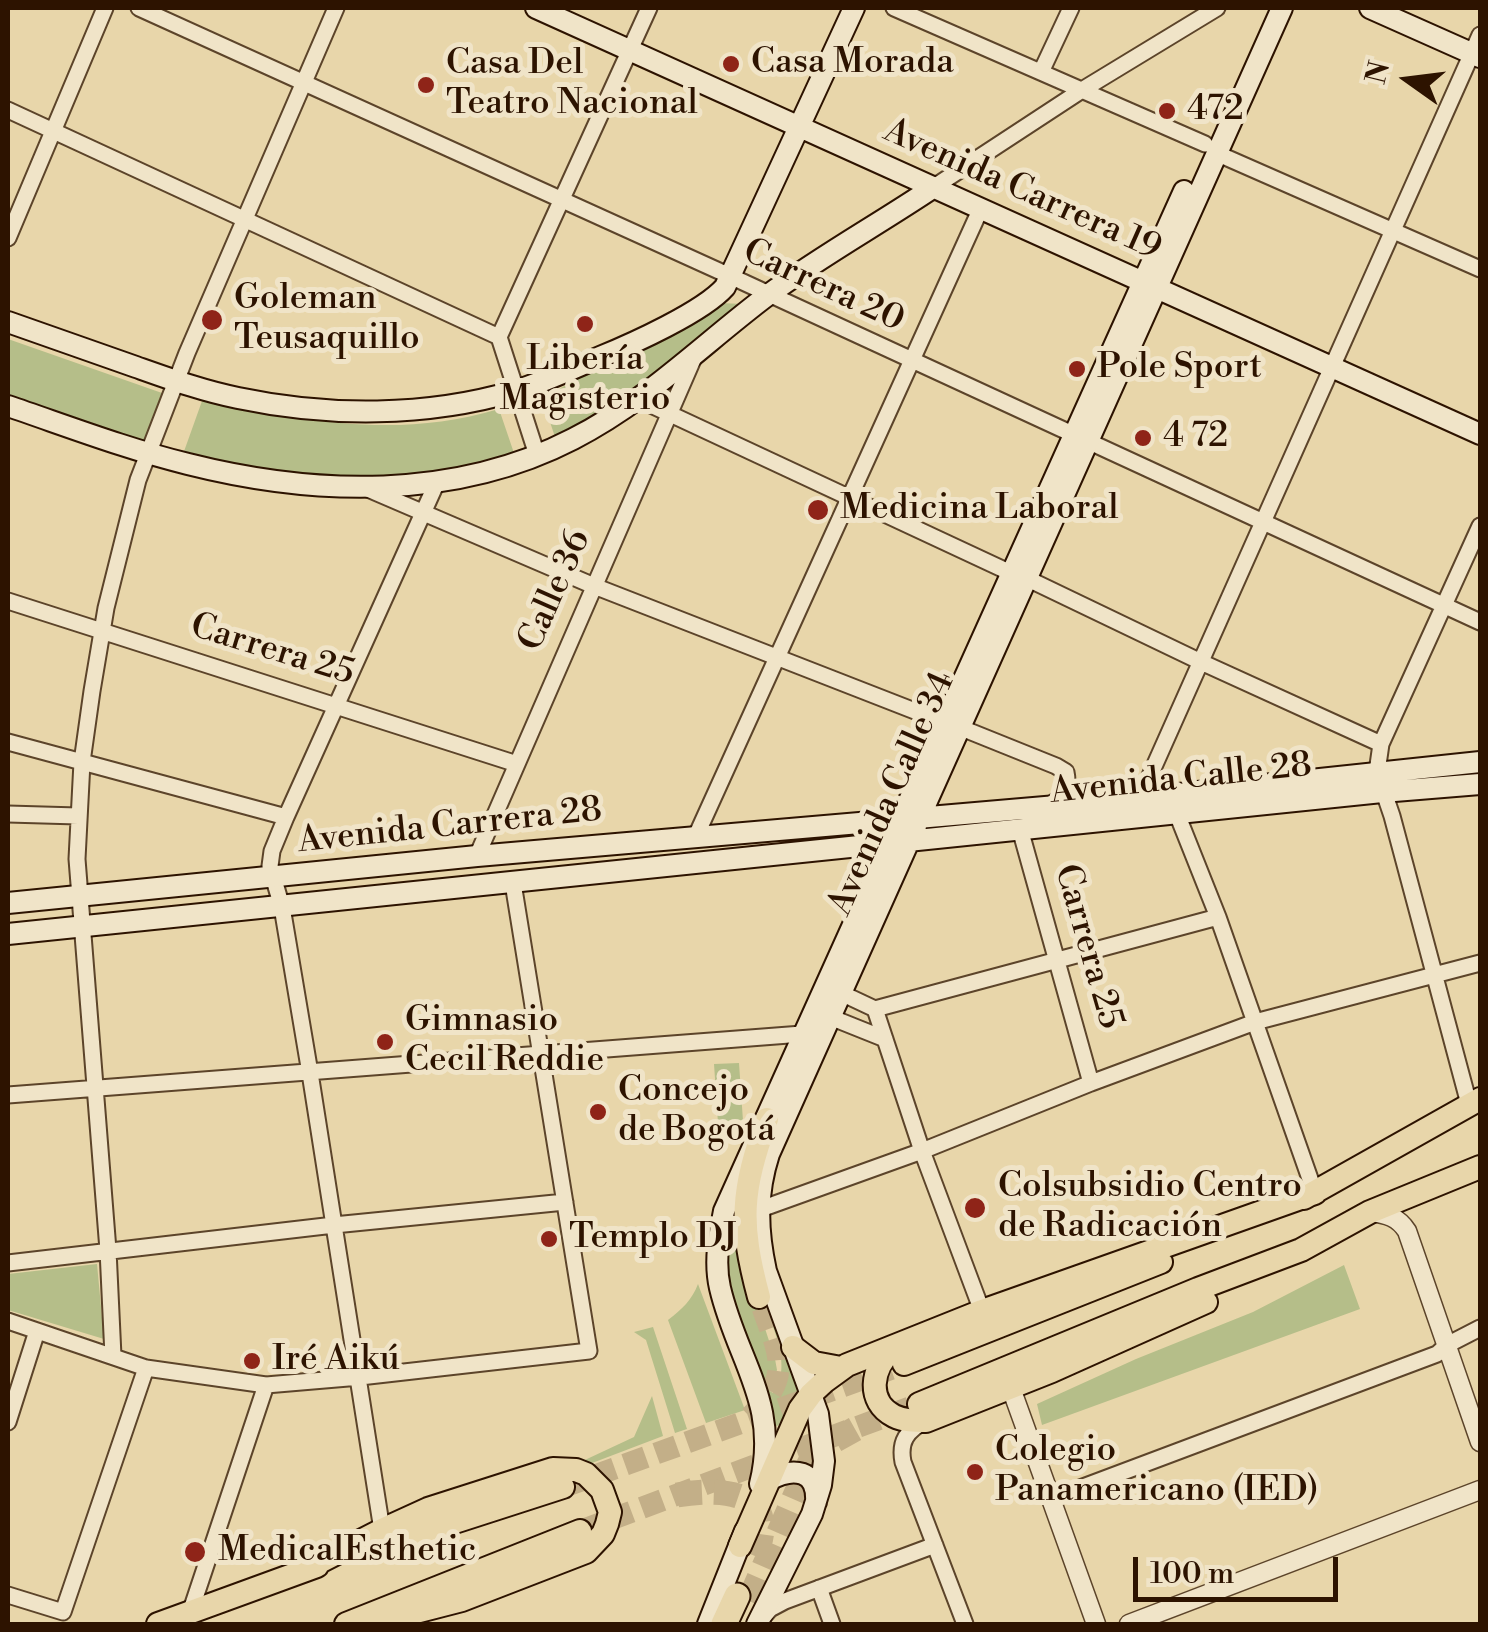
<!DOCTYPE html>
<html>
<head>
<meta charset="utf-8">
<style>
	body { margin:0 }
	#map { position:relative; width:1488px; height:1632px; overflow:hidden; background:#e8d6aa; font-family:"Libre Bodoni",serif }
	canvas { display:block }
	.frame { position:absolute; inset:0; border:10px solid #2d1300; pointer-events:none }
	.north { position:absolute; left:1358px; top:30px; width:100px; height:100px; -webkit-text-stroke:8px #f0e4c8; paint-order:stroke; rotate:284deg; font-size:28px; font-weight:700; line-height:40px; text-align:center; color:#2d1300 }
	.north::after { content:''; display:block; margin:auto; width:35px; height:45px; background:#2d1300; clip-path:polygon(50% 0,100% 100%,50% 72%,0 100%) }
	.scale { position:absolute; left:1133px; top:1557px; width:205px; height:45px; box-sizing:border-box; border:5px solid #2d1300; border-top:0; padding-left:12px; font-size:30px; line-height:35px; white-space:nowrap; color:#2d1300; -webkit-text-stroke:8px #f0e4c8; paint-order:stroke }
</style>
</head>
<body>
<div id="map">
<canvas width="1488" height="1632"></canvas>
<div class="frame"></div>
<div class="north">N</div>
<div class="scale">100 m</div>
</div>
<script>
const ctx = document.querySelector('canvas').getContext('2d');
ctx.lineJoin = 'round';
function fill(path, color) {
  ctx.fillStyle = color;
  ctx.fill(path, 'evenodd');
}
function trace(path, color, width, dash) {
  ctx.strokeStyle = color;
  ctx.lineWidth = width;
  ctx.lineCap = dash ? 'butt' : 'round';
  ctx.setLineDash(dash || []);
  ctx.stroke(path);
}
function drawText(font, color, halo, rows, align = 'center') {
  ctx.font = font + ' "Libre Bodoni",serif';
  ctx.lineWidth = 10;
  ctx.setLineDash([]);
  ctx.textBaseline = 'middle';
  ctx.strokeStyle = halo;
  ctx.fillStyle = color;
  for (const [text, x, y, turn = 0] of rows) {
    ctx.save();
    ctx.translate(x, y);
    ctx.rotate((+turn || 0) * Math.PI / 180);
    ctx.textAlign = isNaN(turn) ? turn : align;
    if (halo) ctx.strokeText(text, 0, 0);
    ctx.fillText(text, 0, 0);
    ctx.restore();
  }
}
fill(new Path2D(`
	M719,303L744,304L631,398L556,440L542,398Z
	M8,339L162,393L142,445L8,398Z
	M202,401C306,420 394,440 499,409L516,459L475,469L337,484L182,457Z
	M739,1063L743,1121L718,1123L714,1064Z
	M743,1178L754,1295L775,1359L777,1370L770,1391L773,1393C798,1361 761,1309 756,1273C753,1247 755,1219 755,1193L806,1394L792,1421L773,1427L726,1295L724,1238Z
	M97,1264L104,1339L8,1310V1274Z
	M1344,1265L1360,1309L1042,1425L1037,1404L1136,1359L1253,1312Z
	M698,1284L745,1410L706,1423L668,1320C682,1309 692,1300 698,1284Z
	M653,1327L687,1429L675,1433L646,1340L634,1332Z
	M652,1396L663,1436L579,1468L572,1466L634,1437Z`), '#b5be89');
trace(new Path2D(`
	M750,1417C797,1372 776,1351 759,1297
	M563,1487L891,1369
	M580,1531L919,1404`), '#c3af88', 22, [22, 11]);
trace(new Path2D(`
	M677,1495C725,1487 782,1492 755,1556
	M749,1601L809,1464L832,1442L855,1429`), '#c3af88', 25, [25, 12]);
const minor = new Path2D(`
	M139,8L730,276L1480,622
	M894,8L1205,144
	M1041,72L1071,8
	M8,110L499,337
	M1216,153L1480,269
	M934,187L1082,90L1217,8
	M8,238L105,8
	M638,399L1011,573
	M537,455L499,337L649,8
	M368,489L594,586L943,722
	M1026,578L1201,662L1381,744
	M8,601L517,764
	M959,727L1056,766L1066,772C1070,791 1062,797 1048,807
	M8,742L286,817
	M1140,798L1480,35
	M8,814L78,816
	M1177,814L1218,917L1315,1193
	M1020,829L1091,1083
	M696,836L981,208
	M477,856L695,355
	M841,993L875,1009L1218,917
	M875,1009L922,1151L982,1311
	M830,1017L885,1039
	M8,1095L802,1034
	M1469,1104L1392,816L1377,772L1381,744L1480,526
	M758,1210L922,1151L1091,1083L1255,1022L1480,963
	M8,1263L334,1225L565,1202
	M8,1321L146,1368L266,1385L360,1377L589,1351L513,883
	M113,1356L108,1250L77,859L82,762L92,691L106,608L138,480L187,353L336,8
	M925,1421C907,1431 899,1441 903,1462L965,1624
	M8,1422L37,1331
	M1051,1499L1437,1354L1447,1345L1480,1328
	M382,1530L310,1073L282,907L270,866L272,851L286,817L437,482
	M819,1588L832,1624
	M8,1595L63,1612L146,1368
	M190,1613L266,1385
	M764,1616L770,1609L785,1601L935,1545`);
const tertiary = new Path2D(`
	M1370,1212C1387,1214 1398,1217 1407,1231L1480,1442
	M1011,1388L1096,1624
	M1129,1624L1480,1490`);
const secondary = new Path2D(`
	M536,8L1480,434
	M1370,8L1480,57
	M8,322C50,337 93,352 136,367C170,379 203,391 238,398C328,417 427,417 515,391C544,382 572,369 600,357C632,344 703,312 725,287L854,8
	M8,406C67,426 127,449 188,464C315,496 455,500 573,439C646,402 704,343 768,295C821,256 879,224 934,187
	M8,903L477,856L1103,802L1480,762
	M8,934L1382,792L1480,784
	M769,1480C793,1467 818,1469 816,1502
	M760,1484C780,1404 737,1361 720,1288C714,1262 719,1236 724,1211L1184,191
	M708,1624L745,1531
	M757,1624L812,1514L821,1485L824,1461L818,1414L766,1271C757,1230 756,1194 769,1154L1282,8`);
const primary = new Path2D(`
	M1304,1198L1480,1099
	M759,1297C739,1222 741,1192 767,1119
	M793,1347L814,1363L841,1368
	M893,1349C871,1367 866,1402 894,1416C904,1421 915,1421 926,1421L1052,1371L1206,1302
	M904,1364L1161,1262
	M919,1404L1198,1289L1301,1250L1370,1212L1480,1167
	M740,1546L800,1409L811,1394L825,1381L847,1365L982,1311L1315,1193
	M371,1549L563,1487
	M304,1570L382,1530L428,1509L553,1469L576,1470L586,1474L602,1490L610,1512L607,1524L603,1534L586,1552L462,1600L369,1624
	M158,1624L317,1566
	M346,1624L580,1531`);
const trunk = new Path2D(`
	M724,1624L737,1596`);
trace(minor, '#5c442a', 19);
trace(tertiary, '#5c442a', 21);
trace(secondary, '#2d1300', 24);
trace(primary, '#2d1300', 26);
trace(trunk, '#2d1300', 29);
trace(minor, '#f0e4c8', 15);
trace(tertiary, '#f0e4c8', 18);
trace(secondary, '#f0e4c8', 20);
trace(primary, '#e8d6aa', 22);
trace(trunk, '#e8d6aa', 25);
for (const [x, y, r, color] of [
	[731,64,10,"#8f2418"],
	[426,85,10,"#8f2418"],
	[1167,111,10,"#8f2418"],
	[212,320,12,"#8f2418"],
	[585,324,10,"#8f2418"],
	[1077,369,10,"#8f2418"],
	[1143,438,10,"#8f2418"],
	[818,510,12,"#8f2418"],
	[385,1042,10,"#8f2418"],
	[598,1112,10,"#8f2418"],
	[975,1208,12,"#8f2418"],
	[549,1239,10,"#8f2418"],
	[252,1361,10,"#8f2418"],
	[975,1472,10,"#8f2418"],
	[195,1552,12,"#8f2418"]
]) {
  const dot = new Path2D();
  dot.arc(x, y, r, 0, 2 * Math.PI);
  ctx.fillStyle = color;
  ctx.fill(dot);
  trace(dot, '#f0e4c8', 4);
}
drawText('35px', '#2d1300', '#f0e4c8', [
	["Casa Morada",751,64],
	["Casa Del",446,65],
	["Teatro Nacional",446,105],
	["472",1187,111],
	["Goleman",234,300],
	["Teusaquillo",234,340],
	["Libería",585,361,"center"],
	["Magisterio",585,401,"center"],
	["Pole Sport",1097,369],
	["4 72",1163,438],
	["Medicina Laboral",840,510],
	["Gimnasio",405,1022],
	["Cecil Reddie",405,1062],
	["Concejo",618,1092],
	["de Bogotá",618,1132],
	["Colsubsidio Centro",998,1188],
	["de Radicación",998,1228],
	["Templo DJ",569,1239],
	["Iré Aikú",272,1361],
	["Colegio",995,1452],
	["Panamericano (IED)",995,1492],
	["MedicalEsthetic",218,1552]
], 'left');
drawText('35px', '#2d1300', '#f0e4c8', [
	["Avenida Carrera 19",1022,191,24],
	["Carrera 20",823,287,25],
	["Calle 36",556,591,-66],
	["Carrera 25",272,651,17],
	["Avenida Calle 28",1181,780,-6],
	["Avenida Calle 34",893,794,-66],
	["Avenida Carrera 28",450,827,-6],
	["Carrera 25",1087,947,74]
]);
</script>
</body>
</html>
